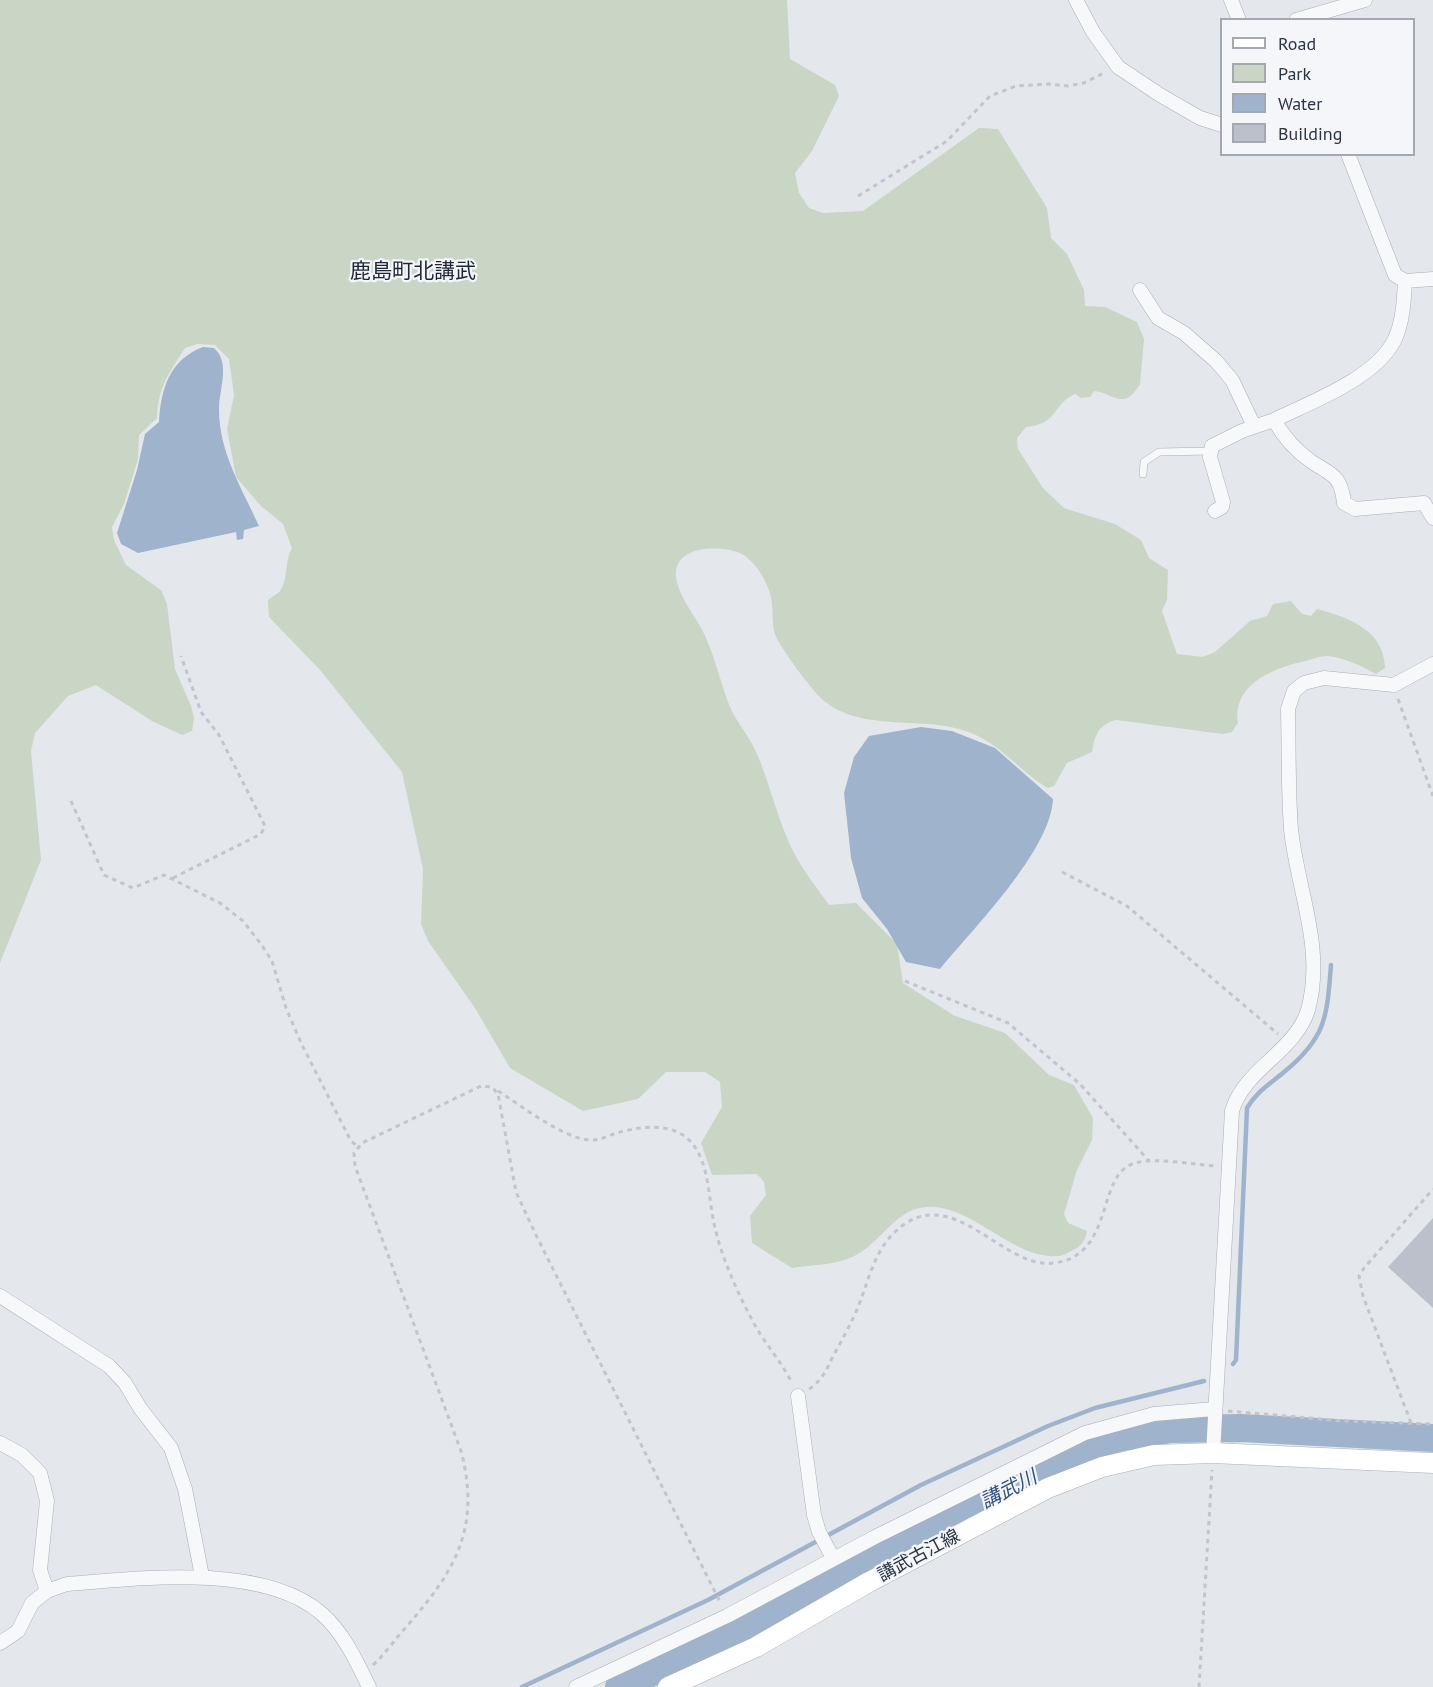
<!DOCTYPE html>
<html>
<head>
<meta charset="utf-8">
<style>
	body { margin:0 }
	#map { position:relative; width:1433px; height:1687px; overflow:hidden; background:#e4e7ec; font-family:"PT Sans",sans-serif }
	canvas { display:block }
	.legend { position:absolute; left:1220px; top:18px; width:195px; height:138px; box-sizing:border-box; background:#f4f6f9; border:2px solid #a4a8b1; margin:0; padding:8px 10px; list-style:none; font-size:18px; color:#2b3445 }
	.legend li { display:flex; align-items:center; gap:12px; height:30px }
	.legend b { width:30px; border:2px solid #a4a8b1 }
</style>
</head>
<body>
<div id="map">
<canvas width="1433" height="1687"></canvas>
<ul class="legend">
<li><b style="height:8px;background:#fff"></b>Road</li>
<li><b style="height:16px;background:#c9d6c5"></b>Park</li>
<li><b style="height:16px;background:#9fb4cc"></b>Water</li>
<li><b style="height:16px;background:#bbc0ca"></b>Building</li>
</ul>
</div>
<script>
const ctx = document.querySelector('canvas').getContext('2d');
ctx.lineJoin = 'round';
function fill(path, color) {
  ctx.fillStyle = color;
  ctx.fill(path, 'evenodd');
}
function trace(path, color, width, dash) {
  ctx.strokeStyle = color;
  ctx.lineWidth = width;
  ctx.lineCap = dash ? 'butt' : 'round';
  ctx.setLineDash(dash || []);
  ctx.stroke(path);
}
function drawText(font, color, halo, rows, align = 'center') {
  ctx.font = font + ' "PT Sans","Noto Sans JP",sans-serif';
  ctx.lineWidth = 4.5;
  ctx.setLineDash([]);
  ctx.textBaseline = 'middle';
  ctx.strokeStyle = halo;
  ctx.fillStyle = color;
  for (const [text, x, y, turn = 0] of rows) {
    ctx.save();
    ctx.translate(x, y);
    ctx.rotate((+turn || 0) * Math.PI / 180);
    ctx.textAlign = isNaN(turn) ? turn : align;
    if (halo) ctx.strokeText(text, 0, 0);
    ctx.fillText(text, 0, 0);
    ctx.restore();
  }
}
fill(new Path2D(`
	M0,0H787L790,59L835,85L839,96L812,151L795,173L799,193L809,208L823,213L863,211L979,128L998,129L1047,208L1051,238L1067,254L1084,290L1085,306L1105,307L1137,322L1144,339L1140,384C1123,412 1114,393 1094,391L1090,397L1081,398L1075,394C1051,405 1059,424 1026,427L1017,438L1018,449L1043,488L1064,508L1115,524L1141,540L1149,558L1168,570L1167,600L1162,611L1177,654L1203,657L1215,652L1250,621L1267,616L1273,604L1291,601L1302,614L1311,616L1317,609C1350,618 1384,630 1385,668L1376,674C1361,666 1346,658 1328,656C1321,656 1313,659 1305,661C1274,668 1232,684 1238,723L1232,732L1223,734L1116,720C1098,725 1095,735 1092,752L1067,763L1054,786L1048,788C1020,772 1002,745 971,733C924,714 863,734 823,700C813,692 778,645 775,634C771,621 774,606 770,593C765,578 753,557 737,552C717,545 673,546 676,577C679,599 698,618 706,638C716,661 721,684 730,707C737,723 750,737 757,754C772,789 779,827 798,860C807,876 819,890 829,905L856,903L897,944L903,983L955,1016L1005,1033L1049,1075L1074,1085L1093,1118L1092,1140L1077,1170L1064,1214L1068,1223L1087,1231C1086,1239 1082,1245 1075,1249C1070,1251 1064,1256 1059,1256C1018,1260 982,1216 942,1208C896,1199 886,1243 850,1258C834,1265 810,1265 792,1268L752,1243L750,1216L766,1195L764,1182L757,1174L712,1175L701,1143L722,1107L720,1082L705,1072H666L638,1099L583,1111L510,1068L475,1008L428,941L421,924L423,869L402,772L321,671L269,617L268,600C272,596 277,595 280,591C289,577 284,562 292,548L283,524L261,506L236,477L227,429L234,395L229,359L215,345L198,344L185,348C169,373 158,387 157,418L139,435L138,459L124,504L112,527L114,540L126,565L161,590L167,604L175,669L191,706L194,718L192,731L182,735L152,721L96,685L68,696L35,733L31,751L41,860L0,963Z`), '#c9d6c5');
fill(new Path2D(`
	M203,347L214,348C231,363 219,389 219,409C219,453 242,488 259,526L244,530L243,539L237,540L236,532L138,553L121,544L117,533L137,470L145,434L159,422C161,389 169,360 203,347Z
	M921,727L952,731L995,748L1053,799C1051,850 973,929 940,969L906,962L887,929L862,898L851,858L844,793L854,757L869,736Z`), '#9fb4cc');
trace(new Path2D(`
	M1233,1364L1236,1360L1247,1108C1256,1092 1270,1084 1284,1072C1326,1038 1327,1017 1331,965
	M522,1687L708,1600L921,1485L1048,1426L1095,1408L1204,1381`), '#9fb4cc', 4.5);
trace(new Path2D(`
	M619,1687L689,1656L1046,1471L1118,1438L1171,1429L1241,1428L1433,1438`), '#9fb4cc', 28);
fill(new Path2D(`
	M1433,1218V1308L1388,1267Z`), '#bbc0ca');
const service = new Path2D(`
	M1143,474L1144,462L1159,452L1210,451`);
const minor = new Path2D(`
	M1076,0L1093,32L1118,67L1160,95L1200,118L1222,125
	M1231,0L1239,20
	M1296,20L1365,0
	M1348,154L1395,275L1405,281L1433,279
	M1405,281C1404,300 1403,323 1394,341C1374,379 1311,402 1274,420C1283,436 1296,451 1312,462C1332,475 1341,475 1344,503L1355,509L1424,503L1433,518
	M1140,290L1158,318L1184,333L1216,361L1232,380L1254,426
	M1215,511L1222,507L1223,502L1210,457L1212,446L1242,431L1274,420
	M0,1296L109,1366L125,1383L140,1408L171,1448L185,1489L202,1576
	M798,1396L814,1515L819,1532L833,1558
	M0,1443L22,1455L40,1473L47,1501L40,1570L47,1591
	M1213,1453L1232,1111C1244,1069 1295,1052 1308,1010C1325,948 1297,889 1291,829C1288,789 1289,749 1288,709L1294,691L1304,683L1324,678L1394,685L1433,664
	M0,1643L18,1631L32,1603L47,1591L67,1584C139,1578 264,1563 322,1614C343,1632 357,1662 369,1687
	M576,1687L727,1616L873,1538L1085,1433L1154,1414L1214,1409`);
const secondary = new Path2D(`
	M668,1687L756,1647L869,1582L1048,1488L1102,1467L1154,1455L1213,1453L1433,1463`);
trace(service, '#a9aeb7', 8);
trace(minor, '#a9aeb7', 15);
trace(secondary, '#a9aeb7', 21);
trace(new Path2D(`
	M858,196L947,141L990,96L1016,86L1049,84L1068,86L1084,83L1104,73
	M1398,699L1433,796
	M71,801L104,875L133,888L164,875L220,903L243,921L261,944L272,961L286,1008L302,1045L351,1141L357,1146
	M1062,872L1127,906L1278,1034
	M173,878L261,834L265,826L219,735L201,712L181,656
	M905,981L1008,1023L1080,1084L1149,1161
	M498,1091C522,1106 562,1138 590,1140C600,1141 608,1135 617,1133C634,1128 657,1124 675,1131C711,1145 707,1196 715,1228C723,1262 740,1298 757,1329C768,1347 782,1363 792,1383
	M809,1389C822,1381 827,1369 833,1356C842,1340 851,1324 858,1307C869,1280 874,1251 896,1231C952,1179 1002,1270 1054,1263C1116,1255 1095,1174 1135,1163C1155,1157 1195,1165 1217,1166
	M1228,1411L1344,1421L1433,1424
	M1411,1423L1363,1296L1359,1276L1364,1268L1433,1189
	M373,1665C386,1653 395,1639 407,1626C456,1570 481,1527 461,1451L355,1166L354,1153L362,1143L481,1086L492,1087L498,1094L516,1192L536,1235L721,1604
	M1199,1687L1212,1470`), '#c2c5cb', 3, [4.5, 4.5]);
trace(service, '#f7f8fa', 7);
trace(minor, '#f7f8fa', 14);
trace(secondary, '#fff', 20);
drawText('18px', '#2b3445', '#f4f6f9', [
	["講武古江線",919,1556,-28]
]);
drawText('italic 20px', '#34527a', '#f4f6f9', [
	["講武川",1009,1490,-27]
]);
drawText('21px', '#1d2536', '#f4f6f9', [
	["鹿島町北講武",413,272]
]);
</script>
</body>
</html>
